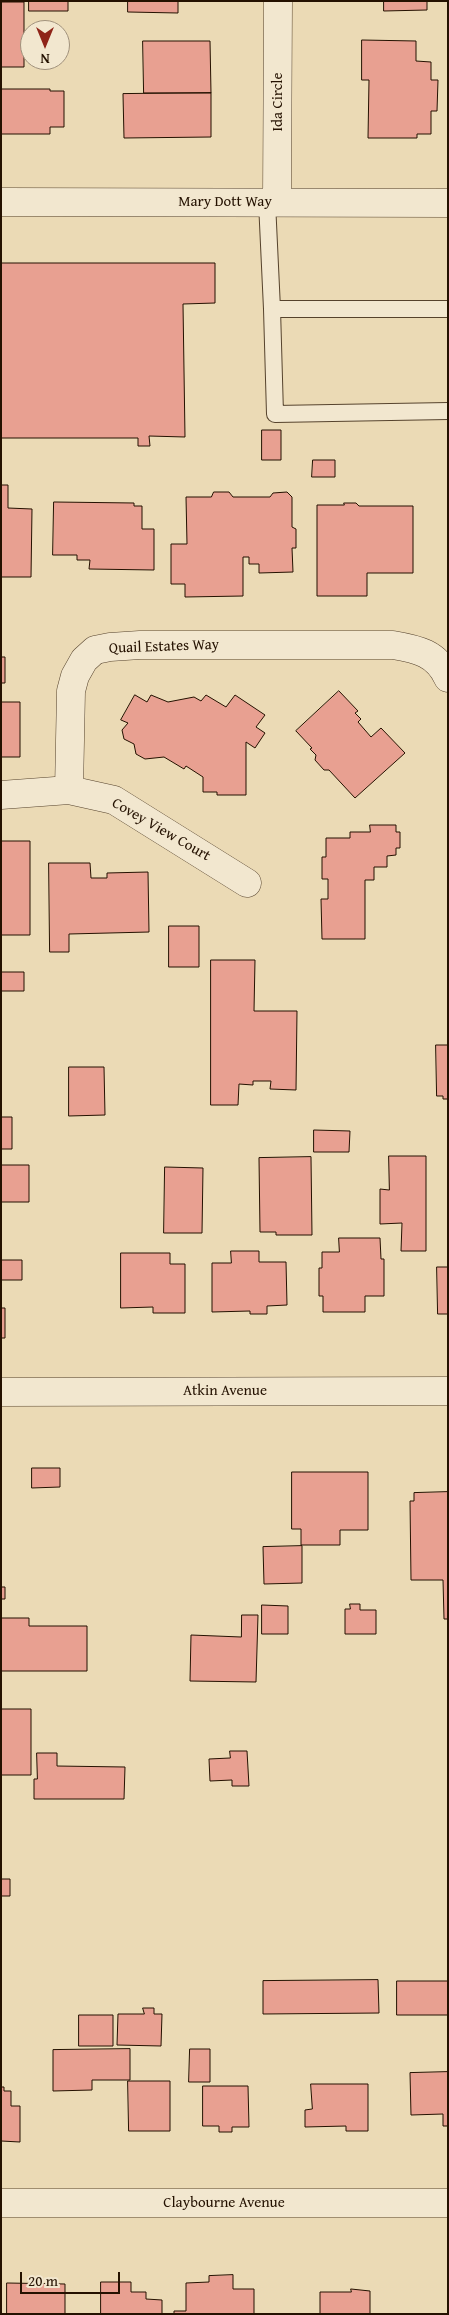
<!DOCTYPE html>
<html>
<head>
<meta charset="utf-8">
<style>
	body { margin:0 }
	#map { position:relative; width:449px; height:2315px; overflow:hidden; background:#ebdab5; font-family:"Gentium Book Plus",serif }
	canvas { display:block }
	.frame { position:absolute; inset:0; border:2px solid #241100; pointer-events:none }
	.north { position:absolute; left:20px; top:20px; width:50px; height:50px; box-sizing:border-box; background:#f2e7cf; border:1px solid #a0917c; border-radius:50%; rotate:180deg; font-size:14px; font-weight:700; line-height:20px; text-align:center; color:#241100 }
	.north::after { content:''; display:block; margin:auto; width:18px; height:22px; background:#8f2418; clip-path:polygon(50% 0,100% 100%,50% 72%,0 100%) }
	.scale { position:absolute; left:20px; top:2272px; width:100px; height:22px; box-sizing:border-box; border:2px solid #241100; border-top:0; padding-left:6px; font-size:15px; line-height:18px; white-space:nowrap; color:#241100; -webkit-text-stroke:4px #f2e7cf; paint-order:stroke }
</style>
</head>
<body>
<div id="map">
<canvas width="449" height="2315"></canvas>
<div class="frame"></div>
<div class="north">N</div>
<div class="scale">20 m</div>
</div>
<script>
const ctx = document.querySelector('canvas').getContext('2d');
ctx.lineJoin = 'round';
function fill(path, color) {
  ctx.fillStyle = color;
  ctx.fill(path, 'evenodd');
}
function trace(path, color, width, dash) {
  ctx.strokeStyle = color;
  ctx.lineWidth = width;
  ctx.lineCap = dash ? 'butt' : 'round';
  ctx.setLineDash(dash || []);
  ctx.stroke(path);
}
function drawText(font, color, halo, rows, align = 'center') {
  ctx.font = font + ' "Gentium Book Plus",serif';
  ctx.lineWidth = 5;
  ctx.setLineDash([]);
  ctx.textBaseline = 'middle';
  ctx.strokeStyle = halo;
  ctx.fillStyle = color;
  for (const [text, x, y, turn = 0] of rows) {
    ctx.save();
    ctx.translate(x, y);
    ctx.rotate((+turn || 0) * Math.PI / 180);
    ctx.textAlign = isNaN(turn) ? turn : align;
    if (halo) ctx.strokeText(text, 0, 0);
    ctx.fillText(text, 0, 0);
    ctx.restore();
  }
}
const building = new Path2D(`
	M29,1H68V11H29Z
	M128,1H178V13L128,12Z
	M384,1H427V10L384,11Z
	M1,2H24V67H1Z
	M362,40L416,41V61L431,62V80H438L437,111H431V134H417V138H368L369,80H362Z
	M143,41H210L211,93H144Z
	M1,89H50V91H64V127H50V134H1Z
	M211,93V137L124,138L123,94Z
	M1,263H215V303L183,304L185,437L149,436L150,446H138V438H1Z
	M262,430H281V460H262Z
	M313,460H335V477H312Z
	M1,485H8V508L32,509L31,577H1Z
	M214,492H229L233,497H270L273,493L287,492L292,497V527L296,529V548H292L293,572L259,573V564H249V557H243V596L185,597V584H171V544H187L186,497H211Z
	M54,502L134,503V506H142V529H154V570L89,569L90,560H77V555H53Z
	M344,503H356L359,506H413V573H367V596H317V505H344Z
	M1,657H5V683H1Z
	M339,691L358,711L355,713L361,719L358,722L371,737L381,728L405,753L355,798L329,770H324L315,760L316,755L310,749L312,748L296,731Z
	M135,695L147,702L151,695L168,702L194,697L201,701L206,695L226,707L235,695L265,715L256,727L265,733L255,748L246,742V795H217V792H203V777L186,766L184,769L164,757L145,759L136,754L134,744L124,739L122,730L128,723L121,720Z
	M1,702H20V757H1Z
	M370,825H396V832H400V848H396V855L387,856V867H374V880H365V939H322L321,899H328V879H322V857H326V838H350V832H370Z
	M1,841H30V935H1Z
	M49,863H90L91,878H107V873L148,872L149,932L69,934V952H50Z
	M169,926H199V967H169Z
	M211,960H255L254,1011H297L296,1090L270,1089L271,1081H253V1085L239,1084L238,1105H211Z
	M1,972H24V991H1Z
	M436,1045H448V1099H443V1096H437Z
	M69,1067H104L105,1115L69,1116Z
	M1,1117H12V1149H1Z
	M314,1130L350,1131L349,1152H314Z
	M389,1156H426V1251H401L402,1223L380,1224V1189L389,1190Z
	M311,1157L312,1235H276V1232H260L259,1158Z
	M1,1165H29V1202H1Z
	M165,1167L203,1168L202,1233H164Z
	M339,1238H380L381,1259H384V1296H365V1312H323V1296H319V1268H322V1252H339Z
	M231,1251H259V1262H286L287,1305L267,1306V1314H250V1311L212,1312V1263H231Z
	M121,1253H170V1264H185V1313H153V1307L121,1308Z
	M1,1260H22V1280H1Z
	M437,1267H448V1314H438Z
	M1,1308H5V1338H1Z
	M32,1468H60V1487L32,1488Z
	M292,1472H368V1530H340V1545H301V1529H292Z
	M448,1492V1619H444L443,1580H411L410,1501H414V1493Z
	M302,1546V1583L264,1584L263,1547Z
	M1,1587H5V1599H1Z
	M350,1604H360V1610H376V1634H345V1609H350Z
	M262,1605L288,1606V1634H262Z
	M242,1615H258L256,1682L190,1681L191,1635L241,1637Z
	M1,1618H29V1626H87V1671H1Z
	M1,1709H31V1775H1Z
	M230,1751H247L249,1786H232V1780L210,1781L209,1759L230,1758Z
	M37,1753H57V1766L125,1767L124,1799H34V1779H37Z
	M1,1879H10V1896H1Z
	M378,1980L379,2013L263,2014V1981Z
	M397,1981H448V2015H397Z
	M143,2008H154V2014H162L161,2046L117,2045L118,2014H144Z
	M79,2015H113V2046H79Z
	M130,2049V2080H92V2090L53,2091V2050Z
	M190,2049H210V2082H189Z
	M448,2072V2126H443V2114L411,2115L410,2073Z
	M128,2081H170V2131H129Z
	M311,2084H368V2131H346V2126L305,2127V2110L312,2109Z
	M203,2086H248L249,2127H232V2132H219V2126H203Z
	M1,2087H4V2091H11V2106H20V2142L1,2141Z
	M233,2275V2289H254V2314H174V2311H186V2283L209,2282V2276Z
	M101,2282H131V2292H146V2299L162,2300V2314H101Z
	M7,2283L65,2284V2314H7Z
	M351,2289L370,2291V2314H320V2292H351Z`);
fill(building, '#e8a091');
trace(building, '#241100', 1);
const service = new Path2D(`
	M267,202L272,309
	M448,309H272L275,414L448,411`);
const minor = new Path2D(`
	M1,202L448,203
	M277,202L278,1
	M69,790L71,691L75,676L84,660L95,650L110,647L140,645H393C417,649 437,653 448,678
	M1,795L69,790L114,800L247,883
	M1,1392L448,1391
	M1,2203H448`);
trace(service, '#56432d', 18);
trace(minor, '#56432d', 29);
trace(service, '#f2e7cf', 16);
trace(minor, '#f2e7cf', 28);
drawText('15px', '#241100', '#f2e7cf', [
	["Ida Circle",278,102,-90],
	["Mary Dott Way",225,202],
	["Quail Estates Way",164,647,-2],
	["Covey View Court",161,830,30],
	["Atkin Avenue",225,1391],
	["Claybourne Avenue",224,2203]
]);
</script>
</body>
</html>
